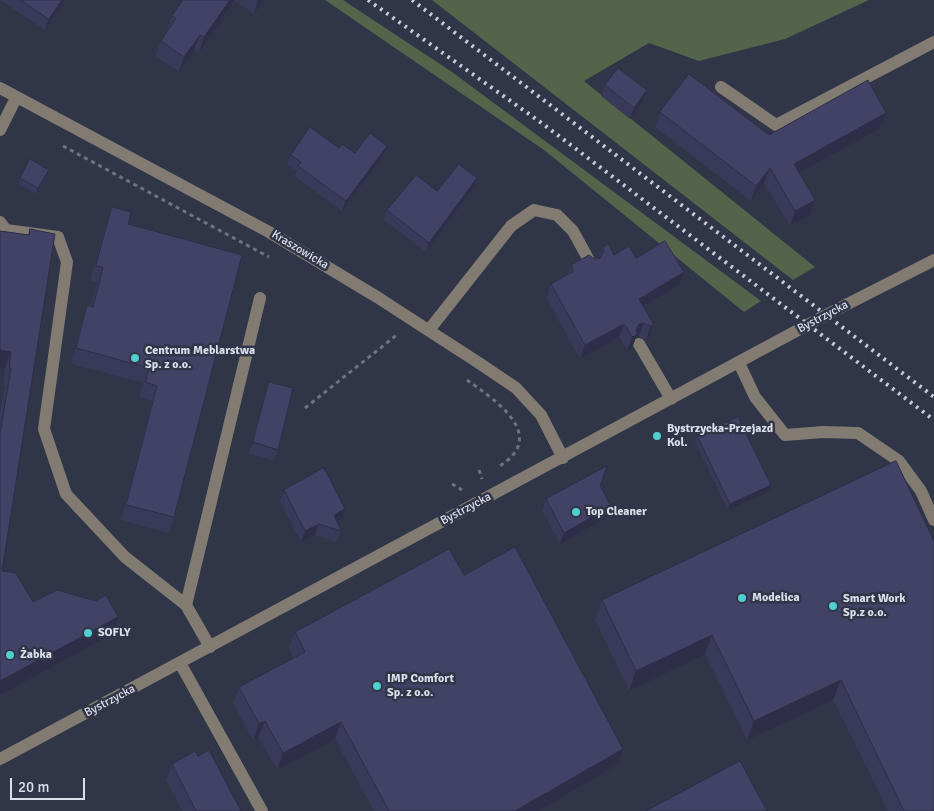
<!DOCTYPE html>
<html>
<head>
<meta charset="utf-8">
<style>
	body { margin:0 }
	#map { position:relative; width:934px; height:811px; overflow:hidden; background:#303548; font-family:Signika,sans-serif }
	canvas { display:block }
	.scale { position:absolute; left:10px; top:778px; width:75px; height:22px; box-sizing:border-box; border:2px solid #dbdeeb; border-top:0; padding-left:6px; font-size:15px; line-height:18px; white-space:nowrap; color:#dbdeeb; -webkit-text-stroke:4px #303548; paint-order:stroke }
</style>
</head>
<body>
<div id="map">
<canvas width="934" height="811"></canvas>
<div class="scale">20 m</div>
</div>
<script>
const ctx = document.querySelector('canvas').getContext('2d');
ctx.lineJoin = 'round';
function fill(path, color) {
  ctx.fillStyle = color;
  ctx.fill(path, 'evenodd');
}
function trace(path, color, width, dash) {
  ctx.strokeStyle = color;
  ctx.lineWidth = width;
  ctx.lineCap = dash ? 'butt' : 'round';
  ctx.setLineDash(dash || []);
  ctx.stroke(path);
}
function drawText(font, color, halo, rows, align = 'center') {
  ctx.font = font + ' Signika,sans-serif';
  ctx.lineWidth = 5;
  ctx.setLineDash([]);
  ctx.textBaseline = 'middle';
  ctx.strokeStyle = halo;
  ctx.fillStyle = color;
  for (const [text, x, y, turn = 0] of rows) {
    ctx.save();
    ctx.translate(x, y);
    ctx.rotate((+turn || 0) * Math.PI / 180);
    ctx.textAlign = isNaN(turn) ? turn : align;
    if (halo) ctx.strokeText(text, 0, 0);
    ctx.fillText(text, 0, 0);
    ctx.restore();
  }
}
fill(new Path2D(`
	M325,0H343L452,72L761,301L744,312L544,150Z
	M432,0H869L785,39L699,61L649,43L584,81L815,267L793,280Z`), '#54644a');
trace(new Path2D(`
	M63,146L269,257
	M467,380C495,400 550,436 498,467
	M305,408L398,334
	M479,470L482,479
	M452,484L462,490`), '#6e7384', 3, [4, 4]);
trace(new Path2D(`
	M721,87L776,125L934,42
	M0,88L269,232L377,297L482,365L516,388L541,415L563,458
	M0,130L16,98
	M0,222L6,230L58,237L67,262L44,429L66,494L125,557L186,605L210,647
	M429,330L511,226L534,210L557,215L573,231L591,264
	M639,344L671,399
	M739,363L755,397L785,435L823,432L858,433L899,461L921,491L934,520
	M186,605L260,298
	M180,663L262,811
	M0,759L826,315L934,260`), '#817b72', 12);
trace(new Path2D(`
	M368,0L543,124L934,420
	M412,0L934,397`), '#c8cbd9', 4, [2.5, 5]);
fill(new Path2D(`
	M0,0H65L45,30Z
	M183,0H263L254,14L235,1L199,53L194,50L179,72L155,56L161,41L167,31L172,16Z
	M605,85L647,90L643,101L630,119L601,96Z
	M660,112L769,135L886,113L881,128L799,173L815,200L810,215L790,226L764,183L751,201L655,127Z
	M339,148L355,153L383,156L342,211L294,176L296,171L287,165L291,155Z
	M49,170L47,175L36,194L18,184L20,178Z
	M473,188L426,252L384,220L387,210L437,191Z
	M112,207L128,224L242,255L174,517L168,533L121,520L152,401L139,397L143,383L71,364L82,321L87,305L91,306L97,283L90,281L106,223Z
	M30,229L2,571L33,602L112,634L0,695V413L5,385H3L5,368H0V231L28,235Z
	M603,247L614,255L636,258L679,285L643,307L654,325L649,338L646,340L639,336L636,337L632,348L627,350L619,337L580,359L546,298L551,284L567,275L571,265L599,258Z
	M269,382L278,450L274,461L249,454L265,393Z
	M697,436L771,485L769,491L728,510L695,442Z
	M896,461L934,811H888L833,700L747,740L705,654L629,691L595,620L602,600Z
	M284,490L341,520L337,522L341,531L336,542L315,535L301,542L280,501Z
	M546,499L611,506L607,517L560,544L542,510Z
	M464,575L617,765L538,811H374L335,739L277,770L258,737L253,740L233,704L239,687L294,658L289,648L295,632Z
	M198,756L241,811H182L166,780L172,764Z`), '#393959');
fill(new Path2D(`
	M62,0H65L45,30L49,19Z
	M230,0H235L199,53L204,37Z
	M258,0H263L254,14Z
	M200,35L194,50L179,72L184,57Z
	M647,90L643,101L630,119L634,108Z
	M886,113L881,128L789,178L794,164Z
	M387,146L383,156L342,211L346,201Z
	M770,168L764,183L751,201L756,186Z
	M49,170L47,175L36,194L38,188Z
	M477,178L473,188L426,252L429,243Z
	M815,200L810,215L790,226L795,211Z
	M684,272L679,285L634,312L639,299Z
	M644,323L639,336L636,337L632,348L627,350L632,337L639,324Z
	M624,324L619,337L580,359L585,345Z
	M654,325L649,338L646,340L651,326Z
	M0,350L11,352L5,368H0Z
	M771,485L769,491L728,510L730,504Z
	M611,506L607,517L560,544L564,533Z
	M345,509L341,520L330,526L334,515Z
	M319,524L315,535L301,542L305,531Z
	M118,617L112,634L0,695V681Z
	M712,635L705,654L629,691L636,671Z
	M841,680L833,700L747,740L754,721Z
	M265,721L258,737L253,740L259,724Z
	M341,722L335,739L277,770L283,753Z
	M623,749L617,765L538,811H515Z`), '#2e2e48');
const building = new Path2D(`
	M21,0H62L49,19Z
	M183,0H230L204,37L200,35L184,57L161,41L176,18L172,16Z
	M618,68L647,90L634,108L605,85Z
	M689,74L769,135L868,80L886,113L794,164L815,200L795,211L770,168L756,186L660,112Z
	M310,127L339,148L342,144L355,153L370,133L387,146L346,201L298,166L301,162L291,155Z
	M30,159L49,170L38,188L20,178Z
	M459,164L477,178L429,243L387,210L416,175L437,191Z
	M112,207L131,212L128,224L242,255L174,517L126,505L157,386L145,382L149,368L76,348L87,305L93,307L103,267L96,266Z
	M30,229L55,234L2,571L16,573L33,602L57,590L96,601L106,595L118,617L0,681V434L11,368H9L11,352L0,350V231L29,235Z
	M665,241L684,272L639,299L654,325L651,326L644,323L639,324L636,330L637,335L632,337L624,324L585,345L551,284L574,271L571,265L589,255L595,259L600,258L604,251L603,247L608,244L614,255L629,246L636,258Z
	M269,382L293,388L278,450L253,442Z
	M738,417L771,485L730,504L697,436Z
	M896,461L934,541V811H904L841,680L754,721L712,635L636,671L602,600Z
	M607,466L600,486L611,506L564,533L546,499Z
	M324,468L345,509L334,515L341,531L319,524L305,531L284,490Z
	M515,547L623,749L515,811H389L341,722L283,753L265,721L259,724L239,687L305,652L295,632L449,549L464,575Z
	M209,750L241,811H196L172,764L195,751L198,756Z
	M740,761L767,811H646Z`);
fill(building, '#424267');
trace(building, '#2e2e48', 1);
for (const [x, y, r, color] of [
	[135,358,5,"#52cdd0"],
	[657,436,5,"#52cdd0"],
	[576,512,5,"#52cdd0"],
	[742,598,5,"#52cdd0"],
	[833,606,5,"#52cdd0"],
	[88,633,5,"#52cdd0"],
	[10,655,5,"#52cdd0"],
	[377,686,5,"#52cdd0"]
]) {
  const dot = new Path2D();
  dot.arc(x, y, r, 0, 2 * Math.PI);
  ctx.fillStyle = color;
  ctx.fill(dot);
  trace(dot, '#303548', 2);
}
drawText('12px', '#dbdeeb', '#303548', [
	["Kraszowicka",300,250,31],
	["Bystrzycka",823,317,-28],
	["Bystrzycka",466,509,-28],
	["Bystrzycka",110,701,-28]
]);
drawText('bold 12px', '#dbdeeb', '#303548', [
	["Centrum Meblarstwa",145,351],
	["Sp. z o.o.",145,365],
	["Bystrzycka-Przejazd",667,429],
	["Kol.",667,443],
	["Top Cleaner",586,512],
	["Modelica",752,598],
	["Smart Work",843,599],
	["Sp.z o.o.",843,613],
	["SOFLY",98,633],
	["Żabka",20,655],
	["IMP Comfort",387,679],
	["Sp. z o.o.",387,693]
], 'left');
</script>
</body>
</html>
